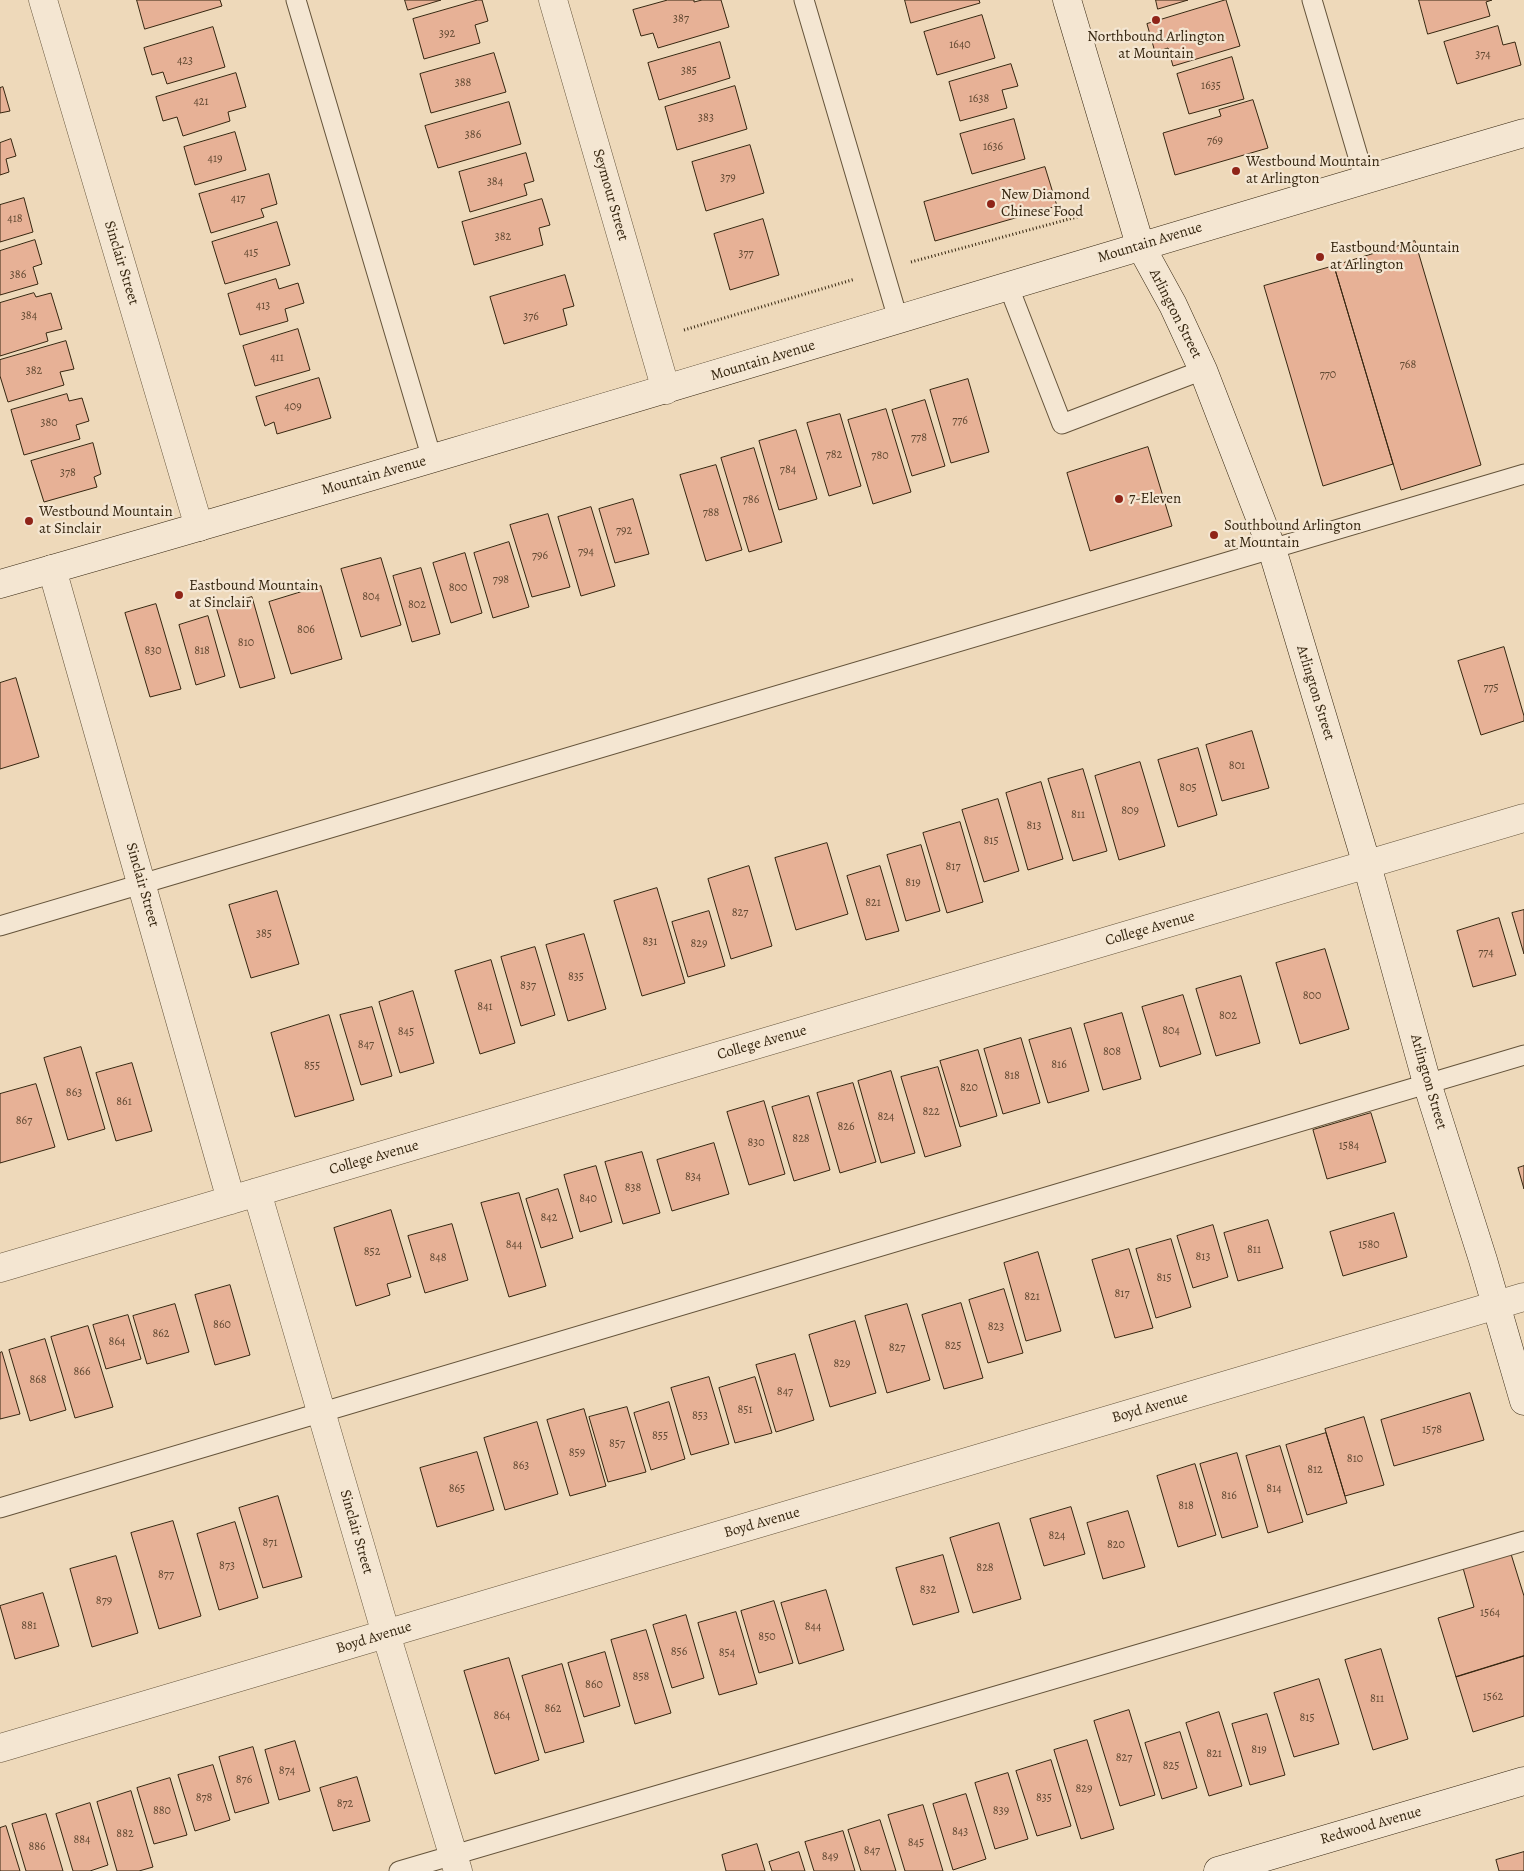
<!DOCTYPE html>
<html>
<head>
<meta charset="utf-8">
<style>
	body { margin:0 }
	canvas { display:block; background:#eed9ba }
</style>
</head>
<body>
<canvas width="1524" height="1871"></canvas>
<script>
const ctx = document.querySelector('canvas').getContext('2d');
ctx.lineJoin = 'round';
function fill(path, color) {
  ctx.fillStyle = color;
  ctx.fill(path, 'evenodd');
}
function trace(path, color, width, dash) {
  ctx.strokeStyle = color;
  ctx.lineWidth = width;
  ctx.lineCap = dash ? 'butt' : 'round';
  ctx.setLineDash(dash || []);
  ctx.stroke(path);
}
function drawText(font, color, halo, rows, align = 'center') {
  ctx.font = font + ' Alegreya,serif';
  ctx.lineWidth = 4.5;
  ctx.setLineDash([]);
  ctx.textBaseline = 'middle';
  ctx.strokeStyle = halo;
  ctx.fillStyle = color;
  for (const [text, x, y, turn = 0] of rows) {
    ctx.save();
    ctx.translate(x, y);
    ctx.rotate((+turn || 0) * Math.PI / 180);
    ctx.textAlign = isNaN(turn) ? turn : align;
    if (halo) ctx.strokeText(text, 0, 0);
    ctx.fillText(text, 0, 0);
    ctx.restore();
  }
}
const building = new Path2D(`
	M137,0H220L222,6L145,29Z
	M405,0H441L408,10Z
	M478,0H482L488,21L475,25L480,43L424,59L413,19Z
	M668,0H694V2L702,0H721L729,27L658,48L653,33L641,36L633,10Z
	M905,0H979L980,3L911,23Z
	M1156,0H1188L1158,9Z
	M1226,0L1240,46L1173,66L1168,48L1155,52L1147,24Z
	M1419,0H1492L1486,2L1490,16L1428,34Z
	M982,15L995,58L937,75L924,32Z
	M1498,26L1503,45L1515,42L1521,65L1457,84L1444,42Z
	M213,27L225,67L167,84L163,72L152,75L144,48Z
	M720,42L730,78L659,100L648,63Z
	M494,53L506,92L431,113L420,74Z
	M1232,57L1244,99L1189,114L1177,74Z
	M1011,64L1018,86L1002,90L1007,108L960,121L949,82Z
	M236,73L246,107L228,112L230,121L183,136L177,117L163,121L156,97Z
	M735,86L747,129L677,150L665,107Z
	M3,87L10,111L0,113V88Z
	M1253,100L1268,148L1175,175L1163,133L1221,116L1219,110Z
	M509,102L521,144L438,168L425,126Z
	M1014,119L1025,159L972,174L960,134Z
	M235,132L246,170L195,185L184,147Z
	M11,139L16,156L6,159L9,172L0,175V143Z
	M750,145L764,193L706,211L692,162Z
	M526,153L534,181L524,184L527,195L470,212L459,172Z
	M1045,167L1057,206L935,241L924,202Z
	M269,174L277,204L261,209L264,217L211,233L199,194Z
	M24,198L33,232L0,242V205Z
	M542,199L550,225L539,228L543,245L474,265L462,222Z
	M763,219L779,275L730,290L714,234Z
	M277,222L290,265L225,284L212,242Z
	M35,240L42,264L33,267L38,284L0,295V251Z
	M1415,241L1481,465L1401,490L1334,266Z
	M1334,266L1393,464L1323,486L1264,286Z
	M565,275L574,306L563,309L567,325L504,344L490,297Z
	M276,279L279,289L298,283L304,303L285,309L288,321L240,335L228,294Z
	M34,293L36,297L51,293L62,329L46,333L48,341L0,356V303Z
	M298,329L310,370L255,386L243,346Z
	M66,341L74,369L60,372L64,385L8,402L0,376V360Z
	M319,378L331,418L277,434L274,422L265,426L256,397Z
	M968,379L989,452L951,463L930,390Z
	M67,394L69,401L82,398L89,421L76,425L80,439L24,455L11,410Z
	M925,400L945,466L912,476L892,410Z
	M886,409L911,492L873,504L848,420Z
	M840,414L861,486L829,496L807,423Z
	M796,430L817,499L779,510L759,441Z
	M93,443L101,474L94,477L97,487L44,502L31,461Z
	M1148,447L1172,526L1090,551L1067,473Z
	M754,448L782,542L749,552L721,458Z
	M716,465L742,550L706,561L680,475Z
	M633,499L649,554L615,563L599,509Z
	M591,507L615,586L581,596L558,517Z
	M548,514L570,587L532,597L510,525Z
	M509,542L529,607L493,618L474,553Z
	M465,553L482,613L451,623L433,563Z
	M381,558L401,625L361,637L341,569Z
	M421,568L440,634L412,642L393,576Z
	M321,586L342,659L291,674L269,602Z
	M252,597L275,678L240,688L216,607Z
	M156,604L181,689L150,697L125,613Z
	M208,616L225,676L196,685L179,625Z
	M1504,647L1524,716V721L1481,735L1458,661Z
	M16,678L39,757L0,769V683Z
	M1252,731L1269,788L1222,801L1206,745Z
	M1198,748L1217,815L1178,827L1158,760Z
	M1140,762L1165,846L1119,860L1095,776Z
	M1083,769L1107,851L1073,861L1048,779Z
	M1041,782L1063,859L1028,870L1006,793Z
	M998,799L1019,871L984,882L962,810Z
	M960,822L983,902L947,913L923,833Z
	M827,843L848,914L796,930L775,858Z
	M921,845L940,911L906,921L887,855Z
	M749,866L772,946L731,959L708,879Z
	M880,866L899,931L866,940L847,876Z
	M657,888L685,983L642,996L614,901Z
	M277,891L299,964L251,978L229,905Z
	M1524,910V954L1512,913Z
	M709,911L725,966L688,977L672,922Z
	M1499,918L1516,975L1473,987L1457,931Z
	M584,934L606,1009L568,1021L546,945Z
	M535,947L555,1015L521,1026L501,957Z
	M1325,949L1349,1029L1300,1044L1276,963Z
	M491,960L515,1043L480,1054L455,971Z
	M1241,976L1260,1043L1216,1056L1196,989Z
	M413,991L434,1063L400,1073L379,1002Z
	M1183,995L1201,1054L1160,1067L1142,1007Z
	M372,1007L392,1076L361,1085L340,1015Z
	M1122,1013L1141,1079L1103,1090L1084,1024Z
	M329,1015L354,1100L295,1117L271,1033Z
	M1071,1028L1089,1091L1048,1103L1029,1040Z
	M1021,1038L1040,1103L1003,1114L984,1049Z
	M81,1047L105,1129L68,1140L44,1058Z
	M978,1050L997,1116L960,1127L940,1061Z
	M132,1063L152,1131L116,1141L96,1073Z
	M938,1067L961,1146L925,1157L901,1077Z
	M891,1071L915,1153L881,1163L858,1081Z
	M853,1083L876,1162L840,1173L817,1093Z
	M36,1084L55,1147L0,1163V1094Z
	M809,1096L830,1170L794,1181L772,1107Z
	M764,1101L785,1174L749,1185L727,1112Z
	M1371,1113L1386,1162L1327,1179L1313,1130Z
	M714,1143L729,1194L672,1211L657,1160Z
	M642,1152L660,1213L623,1224L605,1162Z
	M596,1166L612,1222L580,1232L564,1175Z
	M1524,1166V1189L1518,1168Z
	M558,1189L573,1238L541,1248L526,1199Z
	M519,1193L546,1286L509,1297L481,1203Z
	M391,1210L411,1277L387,1284L390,1295L356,1306L334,1228Z
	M1394,1213L1407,1257L1343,1276L1330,1232Z
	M1268,1220L1283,1268L1238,1281L1224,1233Z
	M452,1224L468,1280L425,1293L408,1236Z
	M1213,1225L1228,1277L1193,1288L1177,1236Z
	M1171,1239L1191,1307L1156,1318L1136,1249Z
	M1129,1249L1153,1328L1115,1338L1092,1260Z
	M1038,1252L1061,1331L1026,1341L1004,1263Z
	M230,1285L250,1355L215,1365L195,1295Z
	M1004,1289L1023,1353L988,1363L969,1300Z
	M961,1303L983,1378L944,1389L922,1315Z
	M175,1304L189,1352L147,1364L133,1316Z
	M907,1304L930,1380L887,1393L865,1316Z
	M128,1315L141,1359L106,1369L93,1325Z
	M855,1321L876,1393L830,1407L809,1335Z
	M88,1326L113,1407L75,1418L51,1337Z
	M45,1339L66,1410L30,1421L9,1350Z
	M2,1352L20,1414L0,1419V1353Z
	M795,1354L814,1420L776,1432L756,1365Z
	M709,1377L729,1444L691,1455L671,1388Z
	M755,1377L772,1433L735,1443L719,1388Z
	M1470,1393L1484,1440L1394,1466L1381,1420Z
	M669,1402L685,1459L651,1470L634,1413Z
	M627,1407L646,1472L608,1482L589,1417Z
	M584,1409L606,1486L570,1496L547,1420Z
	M1364,1417L1384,1485L1345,1496L1325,1429Z
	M537,1422L558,1494L505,1510L484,1438Z
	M1326,1433L1347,1503L1307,1515L1286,1445Z
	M1280,1446L1303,1522L1268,1533L1246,1456Z
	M477,1452L494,1510L437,1527L420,1468Z
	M1237,1453L1258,1527L1222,1538L1200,1464Z
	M1195,1464L1216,1535L1178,1547L1157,1476Z
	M278,1496L302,1577L263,1588L239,1508Z
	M1071,1507L1085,1554L1044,1566L1030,1519Z
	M1128,1511L1145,1567L1103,1579L1087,1523Z
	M173,1521L201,1616L159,1629L131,1533Z
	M235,1522L258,1598L219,1610L197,1534Z
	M999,1523L1021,1599L973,1613L950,1538Z
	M1511,1554L1524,1596V1656L1456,1677L1438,1618L1474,1607L1463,1568Z
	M943,1555L959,1612L913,1625L896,1568Z
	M116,1556L138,1633L92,1647L70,1569Z
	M826,1590L844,1650L799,1664L781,1603Z
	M43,1593L59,1646L15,1659L0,1606Z
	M774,1601L793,1663L759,1673L741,1611Z
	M736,1612L757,1684L719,1695L698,1623Z
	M686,1615L704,1678L672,1688L653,1625Z
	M646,1630L671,1713L635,1724L611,1640Z
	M1381,1649L1408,1739L1373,1750L1345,1660Z
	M605,1652L620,1706L584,1717L568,1663Z
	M1524,1656V1716L1473,1732L1456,1677Z
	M509,1658L539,1760L495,1774L464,1671Z
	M562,1664L584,1742L545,1753L522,1676Z
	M1319,1679L1339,1744L1294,1757L1274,1693Z
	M1129,1710L1155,1795L1120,1806L1094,1721Z
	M1219,1712L1242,1786L1209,1796L1186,1723Z
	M1267,1714L1285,1775L1250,1785L1232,1724Z
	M1180,1732L1197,1788L1162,1799L1145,1743Z
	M1087,1740L1114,1829L1081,1839L1054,1750Z
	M295,1741L310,1791L279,1800L265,1750Z
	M253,1747L269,1803L235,1813L219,1757Z
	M1051,1760L1071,1826L1037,1836L1016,1771Z
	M213,1765L230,1820L195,1831L178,1775Z
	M1008,1773L1028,1839L995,1849L975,1783Z
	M357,1777L370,1821L333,1831L320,1788Z
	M170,1778L187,1835L154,1844L137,1788Z
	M131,1791L153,1867L139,1871H117L97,1802Z
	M966,1794L986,1859L953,1870L933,1804Z
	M90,1803L108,1865L90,1871H73L56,1814Z
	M923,1805L943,1871H905L888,1815Z
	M46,1814L63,1871H26L12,1824Z
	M880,1820L896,1871H861L848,1830Z
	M6,1826L20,1871H0V1828Z
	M843,1831L855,1871H814L805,1842Z
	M757,1844L765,1871H726L722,1855Z
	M799,1852L805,1871H772L769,1862Z
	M1524,1852V1871H1499L1496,1860Z`);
fill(building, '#e7b196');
trace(building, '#362610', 1);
const lane = new Path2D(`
	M296,0L432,459
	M804,0L898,319
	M1312,0L1365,180
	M1008,285L1062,424L1203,370
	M0,926L1524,474
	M0,1508L1524,1055
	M399,1871L1524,1541`);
const street = new Path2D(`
	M43,0L199,527
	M553,0L666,390
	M52,569L231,1200
	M257,1192L386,1634L458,1871
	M0,1268L1524,818
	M0,1748L1524,1297`);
const secondary = new Path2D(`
	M1067,0L1140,245L1173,305L1203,370L1272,549L1367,865L1427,1083L1483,1260L1524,1401
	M0,584C510,439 1015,282 1524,133
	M1218,1871L1524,1781`);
trace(lane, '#64533a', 21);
trace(street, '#64533a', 29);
trace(secondary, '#362610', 29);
trace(new Path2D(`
	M911,262L1084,215
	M684,330L855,279`), '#362610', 3, [1, 2.5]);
trace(lane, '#f4e6d2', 19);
trace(street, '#f4e6d2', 28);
trace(secondary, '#f4e6d2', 28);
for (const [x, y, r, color] of [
	[1156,20,5,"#8f2418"],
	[1236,171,5,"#8f2418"],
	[991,204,5,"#8f2418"],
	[1320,257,5,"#8f2418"],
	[1119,499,5,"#8f2418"],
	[29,521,5,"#8f2418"],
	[1214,535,5,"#8f2418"],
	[179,595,5,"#8f2418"]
]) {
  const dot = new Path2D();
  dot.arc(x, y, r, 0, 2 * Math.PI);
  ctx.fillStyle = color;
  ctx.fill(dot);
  trace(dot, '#f4e6d2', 2);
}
drawText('12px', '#624932', null, [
	["387",681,19],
	["392",447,34],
	["1640",960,45],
	["374",1483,55],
	["423",185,61],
	["385",689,71],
	["388",463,83],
	["1635",1211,86],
	["1638",979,99],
	["421",201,102],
	["383",706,118],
	["386",473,135],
	["769",1215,141],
	["1636",993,147],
	["419",215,159],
	["379",728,178],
	["384",495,182],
	["417",238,199],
	["418",15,219],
	["382",503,237],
	["415",251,253],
	["377",746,254],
	["386",18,275],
	["413",263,306],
	["384",29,316],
	["376",531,317],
	["411",277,358],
	["768",1408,365],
	["382",34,371],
	["770",1328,375],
	["409",293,407],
	["776",960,421],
	["380",49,423],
	["778",919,438],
	["782",834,455],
	["780",880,456],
	["784",788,470],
	["378",68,473],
	["786",751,500],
	["788",711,513],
	["792",624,531],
	["794",586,552],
	["796",540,556],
	["798",501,580],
	["800",458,588],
	["804",371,597],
	["802",417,605],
	["806",306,630],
	["810",246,643],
	["830",153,651],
	["818",202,651],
	["775",1491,688],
	["801",1237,766],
	["805",1188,788],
	["809",1130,811],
	["811",1078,815],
	["813",1034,826],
	["815",991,841],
	["817",953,867],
	["819",913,883],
	["821",873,903],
	["827",740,913],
	["385",264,934],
	["831",650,942],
	["829",699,944],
	["774",1486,953],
	["835",576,977],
	["837",528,986],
	["800",1312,996],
	["841",485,1007],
	["802",1228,1016],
	["804",1171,1031],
	["845",406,1032],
	["847",366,1045],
	["808",1112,1052],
	["816",1059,1065],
	["855",312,1066],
	["818",1012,1076],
	["820",969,1088],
	["863",74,1093],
	["861",124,1102],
	["822",931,1112],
	["824",886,1117],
	["867",24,1121],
	["826",846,1127],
	["828",801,1139],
	["830",756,1143],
	["1584",1349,1146],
	["834",693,1177],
	["838",633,1188],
	["840",588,1199],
	["842",549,1218],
	["844",514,1245],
	["1580",1369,1245],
	["811",1254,1250],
	["852",372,1252],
	["813",1203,1257],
	["848",438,1258],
	["815",1164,1278],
	["817",1122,1294],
	["821",1032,1297],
	["860",222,1325],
	["823",996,1327],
	["862",161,1334],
	["864",117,1342],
	["825",953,1346],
	["827",897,1348],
	["829",842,1364],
	["866",82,1372],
	["868",38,1380],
	["847",785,1392],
	["851",745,1410],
	["853",700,1416],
	["1578",1432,1430],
	["855",660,1436],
	["857",617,1444],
	["859",577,1453],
	["810",1355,1459],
	["863",521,1466],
	["812",1315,1470],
	["865",457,1489],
	["814",1274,1489],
	["816",1229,1496],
	["818",1186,1506],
	["824",1057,1536],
	["871",270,1543],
	["820",1116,1545],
	["873",227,1566],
	["828",985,1568],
	["877",166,1575],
	["832",928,1590],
	["879",104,1601],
	["1564",1490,1613],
	["881",29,1626],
	["844",813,1627],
	["850",767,1637],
	["856",679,1652],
	["854",727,1653],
	["858",641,1677],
	["860",594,1685],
	["1562",1493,1697],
	["811",1377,1699],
	["862",553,1709],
	["864",502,1716],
	["815",1307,1718],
	["819",1259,1750],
	["821",1214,1754],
	["827",1124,1758],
	["825",1171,1766],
	["874",287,1771],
	["876",244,1780],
	["829",1084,1789],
	["878",204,1798],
	["835",1044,1798],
	["872",345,1804],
	["880",162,1811],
	["839",1001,1811],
	["843",960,1832],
	["882",125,1834],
	["884",82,1840],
	["845",916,1843],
	["886",37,1847],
	["847",872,1851],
	["849",830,1857]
]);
drawText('15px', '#362610', '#f4e6d2', [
	["Northbound Arlington",1156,37,"center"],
	["at Mountain",1156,54,"center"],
	["Westbound Mountain",1246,162],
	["at Arlington",1246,179],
	["New Diamond",1001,195],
	["Chinese Food",1001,212],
	["Eastbound Mountain",1330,248],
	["at Arlington",1330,265],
	["7-Eleven",1129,499],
	["Westbound Mountain",39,512],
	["at Sinclair",39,529],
	["Southbound Arlington",1224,526],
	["at Mountain",1224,543],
	["Eastbound Mountain",189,586],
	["at Sinclair",189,603]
], 'left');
drawText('15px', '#362610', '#f4e6d2', [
	["Seymour Street",610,195,74],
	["Mountain Avenue",1150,243,-17],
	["Sinclair Street",121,263,73],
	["Arlington Street",1175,314,63],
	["Mountain Avenue",763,361,-17],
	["Mountain Avenue",374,476,-16],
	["Arlington Street",1315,693,73],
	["Sinclair Street",142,885,74],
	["College Avenue",1150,929,-16],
	["College Avenue",762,1043,-16],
	["Arlington Street",1428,1082,74],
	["College Avenue",374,1158,-16],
	["Boyd Avenue",1150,1408,-16],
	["Boyd Avenue",762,1523,-16],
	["Sinclair Street",356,1532,74],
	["Boyd Avenue",374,1638,-17],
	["Redwood Avenue",1371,1826,-16]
]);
</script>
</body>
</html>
